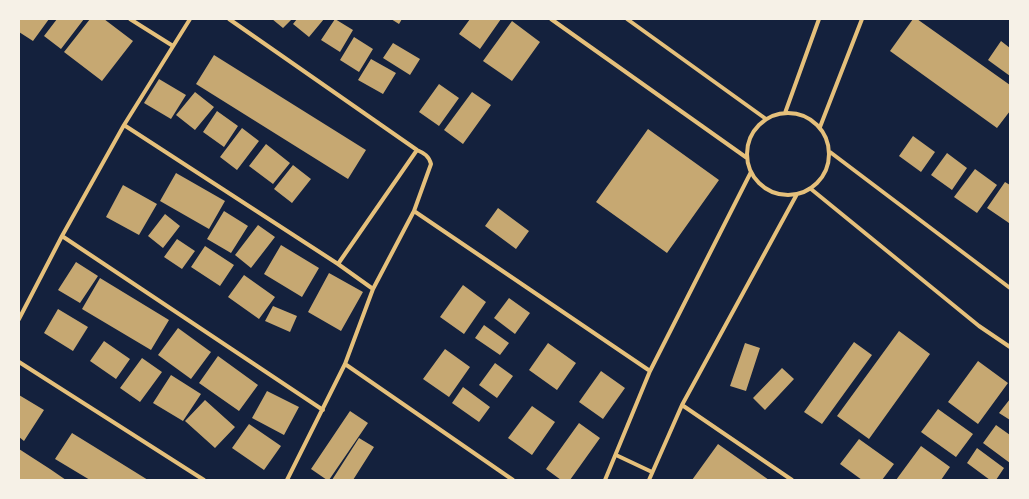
<!DOCTYPE html>
<html>
<head>
<meta charset="utf-8">
<style>
	body { margin:0 }
	#map { position:relative; width:1029px; height:499px; overflow:hidden; background:#14213d; font-family:Quicksand,sans-serif }
	canvas { display:block }
	.frame { position:absolute; inset:0; border:20px solid #f6f1e7; pointer-events:none }
</style>
</head>
<body>
<div id="map">
<canvas width="1029" height="499"></canvas>
<div class="frame"></div>
</div>
<script>
const ctx = document.querySelector('canvas').getContext('2d');
ctx.lineJoin = 'round';
function fill(path, color) {
  ctx.fillStyle = color;
  ctx.fill(path, 'evenodd');
}
function trace(path, color, width, dash) {
  ctx.strokeStyle = color;
  ctx.lineWidth = width;
  ctx.lineCap = dash ? 'butt' : 'round';
  ctx.setLineDash(dash || []);
  ctx.stroke(path);
}
fill(new Path2D(`
	M19,19H49L33,41L19,32Z
	M57,19H84L61,49L44,36Z
	M90,19H104L133,41L102,81L64,52Z
	M272,19H292L283,28Z
	M297,19H324L309,37L293,24Z
	M335,19L353,30L340,52L321,40Z
	M391,19H402L399,24Z
	M470,19H501L480,49L459,34Z
	M913,19H917L1010,85V111L997,128L890,51Z
	M512,21L540,42L512,81L483,61Z
	M354,37L373,49L359,72L340,60Z
	M1001,41L1010,48V76L988,60Z
	M393,43L420,59L410,75L383,58Z
	M214,55L366,150L348,179L196,84Z
	M371,59L396,73L383,94L358,80Z
	M159,79L186,95L171,119L144,103Z
	M439,84L459,98L439,126L419,112Z
	M195,92L214,107L195,130L176,115Z
	M472,92L491,105L463,144L444,130Z
	M217,111L238,126L224,147L203,132Z
	M242,128L259,141L237,170L220,157Z
	M648,129L719,180L667,253L596,202Z
	M913,136L935,152L921,172L899,156Z
	M266,144L290,163L273,184L249,166Z
	M947,153L967,168L952,190L931,175Z
	M293,165L311,179L292,203L274,189Z
	M975,169L997,185L977,213L954,197Z
	M176,173L225,201L209,229L160,201Z
	M1005,182L1010,185V222L1009,223L987,208Z
	M123,185L157,204L139,235L106,217Z
	M498,208L529,231L516,249L485,226Z
	M224,211L248,226L231,253L207,239Z
	M165,214L180,226L163,248L148,236Z
	M258,225L275,237L251,268L235,255Z
	M177,239L195,251L182,269L164,257Z
	M281,245L319,268L302,297L264,274Z
	M205,246L234,265L220,286L191,267Z
	M76,262L98,276L80,303L58,290Z
	M329,273L363,292L341,331L308,312Z
	M244,275L275,297L259,319L228,297Z
	M100,278L169,320L151,350L82,309Z
	M463,285L486,302L464,334L440,317Z
	M509,298L530,313L515,334L494,318Z
	M273,306L297,316L290,332L265,321Z
	M58,309L88,327L73,351L44,333Z
	M484,325L509,343L500,355L475,338Z
	M178,328L211,352L191,379L158,355Z
	M899,331L930,354L869,439L837,416Z
	M104,341L130,359L116,379L90,361Z
	M854,342L872,355L822,424L804,412Z
	M548,343L576,363L557,390L529,370Z
	M745,343L760,348L746,391L730,386Z
	M445,349L470,367L449,397L423,379Z
	M218,356L258,385L239,411L199,383Z
	M142,358L162,372L140,402L120,388Z
	M978,361L1008,383L978,424L948,402Z
	M495,363L513,376L497,398L479,385Z
	M782,368L794,379L765,410L753,398Z
	M601,371L625,388L603,419L579,402Z
	M171,375L201,394L183,421L153,403Z
	M463,387L490,407L479,422L452,403Z
	M267,391L299,407L284,435L252,418Z
	M19,395L44,410L24,441L19,437Z
	M1010,399V420L999,413Z
	M205,400L235,427L215,448L185,421Z
	M532,406L555,422L532,455L508,438Z
	M938,409L973,434L956,457L921,432Z
	M350,411L368,423L329,480H327L311,469Z
	M579,423L600,438L570,480H561L546,469Z
	M249,424L281,446L264,470L232,448Z
	M996,425L1010,435V463L983,443Z
	M72,433L119,462L148,480H90L55,459Z
	M359,438L374,447L353,480H332Z
	M859,439L894,464L882,480H862L840,464Z
	M718,444L769,480H692Z
	M921,446L950,467L941,480H896Z
	M977,448L1004,468L996,480H990L967,463Z
	M19,449L50,469L66,480H19Z`), '#c6a872');
trace(new Path2D(`
	M130,19L173,46
	M229,19L417,150C424,153 429,156 431,164L414,211L373,289L345,364L287,480
	M551,19L747,158
	M627,19L766,119
	M747 154a41 41 0 1 1 82 0a41 41 0 1 1-82 0Z
	M785,113L819,19
	M124,125L338,264L373,289
	M820,127L862,19
	M830,152L1010,288
	M811,189L979,326L1010,347
	M414,211L650,371
	M62,236L323,410
	M338,264L417,150
	M19,319L62,236L124,125L190,19
	M19,362L204,480
	M345,364L513,480
	M682,405L792,480
	M616,455L652,472
	M605,480L650,371L751,172
	M649,480L682,405L797,194`), '#e5c07b', 4);
</script>
</body>
</html>
